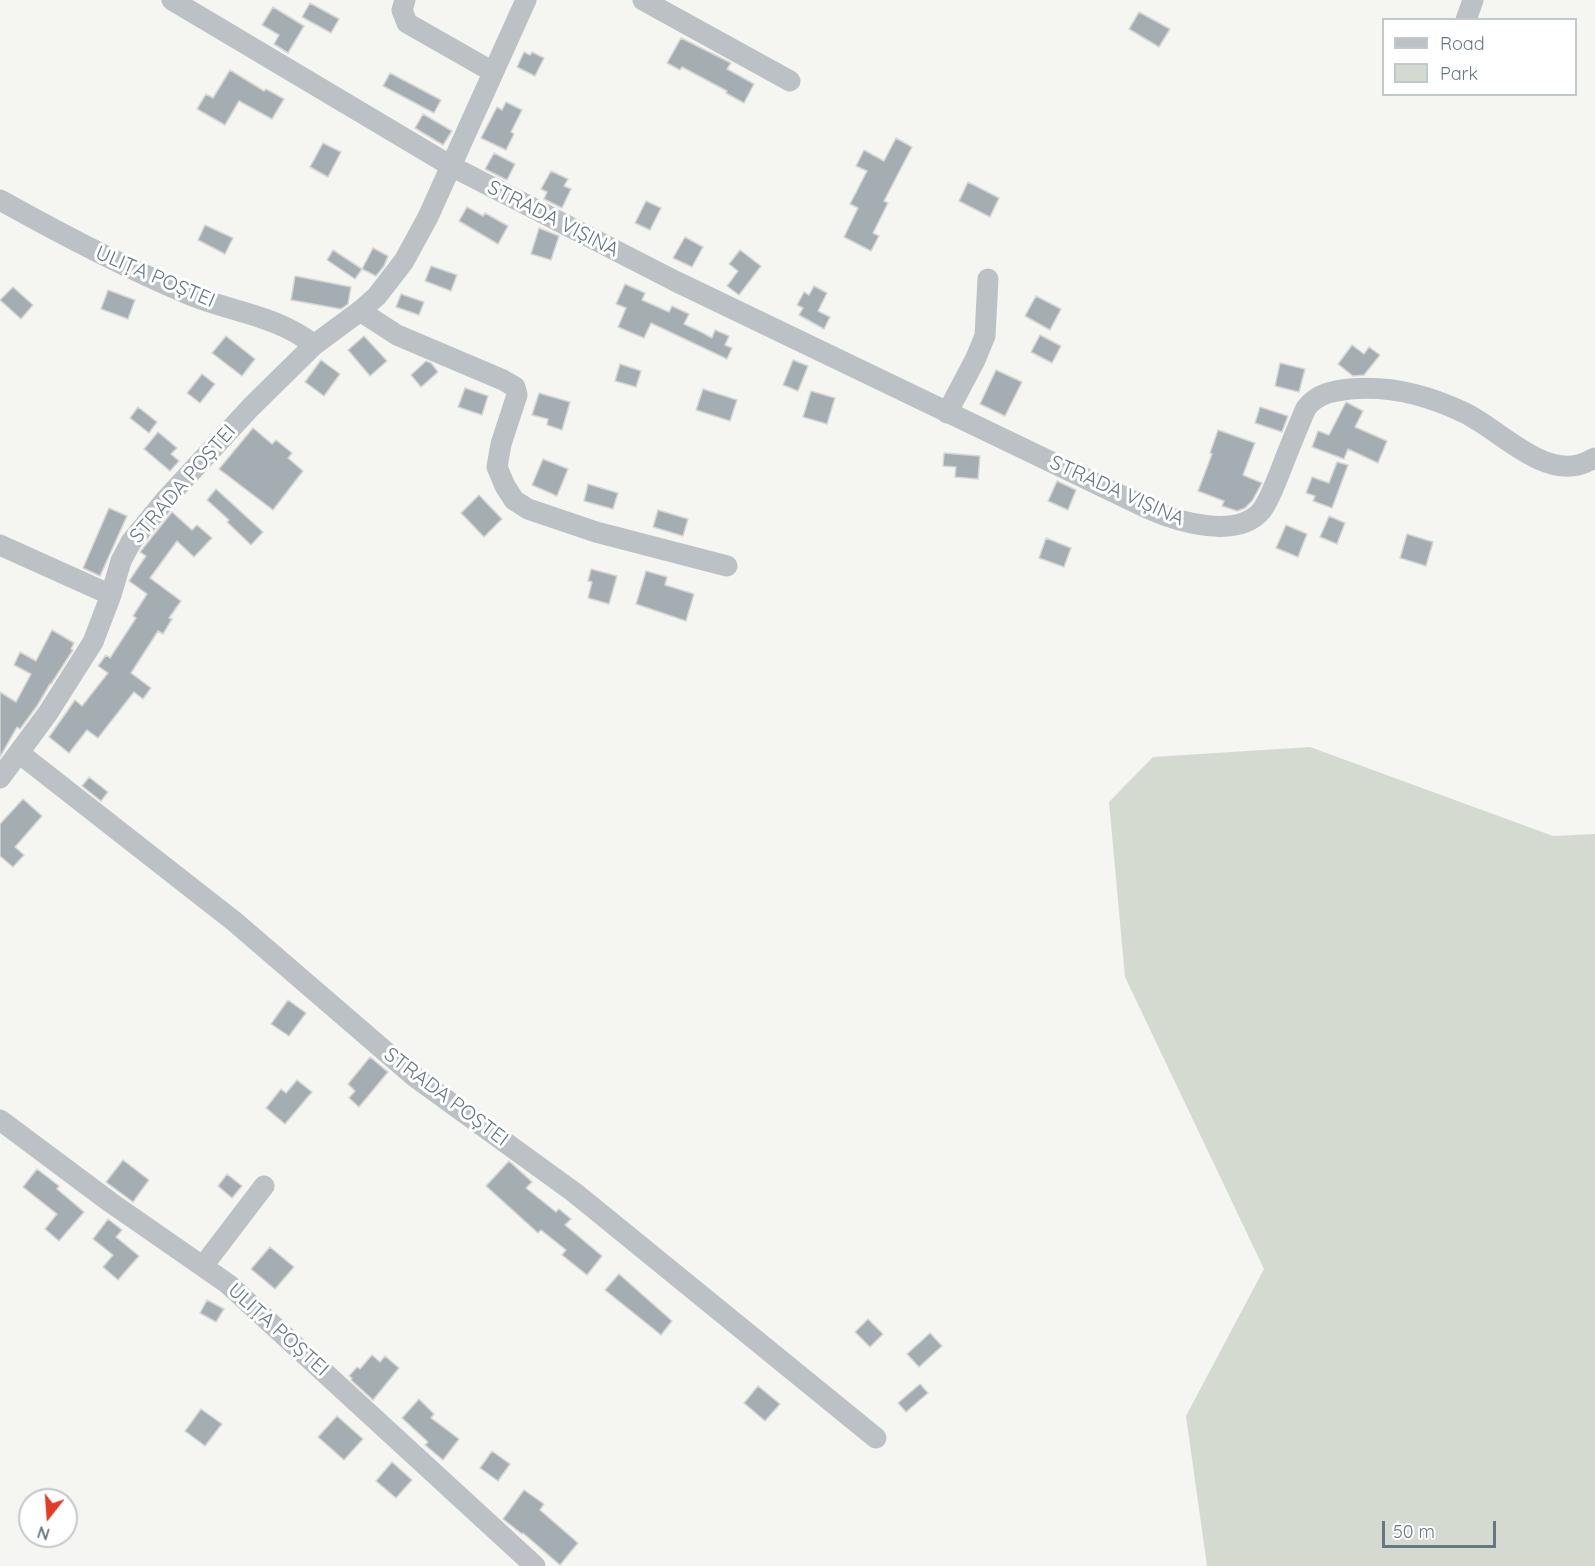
<!DOCTYPE html>
<html>
<head>
<meta charset="utf-8">
<style>
	body { margin:0 }
	#map { position:relative; width:1595px; height:1566px; overflow:hidden; background:#f5f5f1; font-family:Quicksand,sans-serif }
	canvas { display:block }
	.legend { position:absolute; left:1382px; top:18px; width:195px; height:78px; box-sizing:border-box; background:#fff; border:2px solid #c1c9cd; margin:0; padding:8px 10px; list-style:none; font-size:18px; color:#657882 }
	.legend li { display:flex; align-items:center; gap:12px; height:30px }
	.legend b { width:30px; border:2px solid #c1c9cd }
	.north { position:absolute; left:18px; top:1488px; width:60px; height:60px; box-sizing:border-box; background:#fff; border:2px solid #c1c9cd; border-radius:50%; rotate:197deg; font-size:16px; font-weight:700; line-height:24px; text-align:center; color:#657882 }
	.north::after { content:''; display:block; margin:auto; width:21px; height:27px; background:#de3b28; clip-path:polygon(50% 0,100% 100%,50% 72%,0 100%) }
	.scale { position:absolute; left:1382px; top:1521px; width:114px; height:27px; box-sizing:border-box; border:3px solid #657882; border-top:0; padding-left:8px; font-size:18px; line-height:21px; white-space:nowrap; color:#657882; -webkit-text-stroke:4px #fff; paint-order:stroke }
</style>
</head>
<body>
<div id="map">
<canvas width="1595" height="1566"></canvas>
<ul class="legend">
<li><b style="height:8px;background:#bbc1c4"></b>Road</li>
<li><b style="height:16px;background:#d5dad1"></b>Park</li>
</ul>
<div class="north">N</div>
<div class="scale">50 m</div>
</div>
<script>
const ctx = document.querySelector('canvas').getContext('2d');
ctx.lineJoin = 'round';
function fill(path, color) {
  ctx.fillStyle = color;
  ctx.fill(path, 'evenodd');
}
function trace(path, color, width, dash) {
  ctx.strokeStyle = color;
  ctx.lineWidth = width;
  ctx.lineCap = dash ? 'butt' : 'round';
  ctx.setLineDash(dash || []);
  ctx.stroke(path);
}
function drawText(font, color, halo, rows, align = 'center') {
  ctx.font = font + ' Quicksand,sans-serif';
  ctx.lineWidth = 6;
  ctx.setLineDash([]);
  ctx.textBaseline = 'middle';
  ctx.strokeStyle = halo;
  ctx.fillStyle = color;
  for (const [text, x, y, turn = 0] of rows) {
    ctx.save();
    ctx.translate(x, y);
    ctx.rotate((+turn || 0) * Math.PI / 180);
    ctx.textAlign = isNaN(turn) ? turn : align;
    if (halo) ctx.strokeText(text, 0, 0);
    ctx.fillText(text, 0, 0);
    ctx.restore();
  }
}
fill(new Path2D(`
	M1310,747L1553,836L1595,834V1566H1207L1186,1416L1264,1269L1125,977L1109,802L1153,757Z`), '#d5dad1');
const building = new Path2D(`
	M310,3L339,19L331,33L302,17Z
	M273,7L304,26L288,53L274,44L279,35L262,25Z
	M1139,12L1170,29L1159,47L1129,29Z
	M681,38L731,63L727,69L754,84L744,103L726,93L727,91L682,67L680,70L667,63Z
	M524,52L530,55L532,52L544,58L535,76L517,67Z
	M230,70L264,91L266,89L284,99L272,119L239,101L225,125L197,109L206,94L213,98Z
	M390,73L441,100L434,113L383,86Z
	M506,102L522,110L511,132L514,134L506,150L481,138L497,107L502,110Z
	M423,114L452,131L443,145L415,128Z
	M896,138L912,147L884,201L888,203L873,233L879,236L871,251L844,237L858,208L850,204L867,171L856,166L864,150L884,161Z
	M323,143L341,152L328,177L310,167Z
	M494,153L515,164L507,180L485,169Z
	M551,171L568,179L564,186L571,189L562,208L544,199L547,192L541,189Z
	M968,182L999,198L990,217L959,201Z
	M646,201L661,208L650,230L635,223Z
	M467,207L483,216L485,213L508,226L498,244L459,221Z
	M205,225L233,238L225,254L198,240Z
	M539,228L559,236L551,260L531,254Z
	M685,237L703,247L692,267L673,258Z
	M373,248L388,256L384,266L376,276L362,269Z
	M333,250L362,269L355,279L327,260Z
	M740,250L761,266L739,295L727,286L738,271L729,264Z
	M431,266L457,275L451,291L425,281Z
	M295,276L351,287L348,304L341,309L291,300Z
	M625,284L645,293L642,300L669,312L672,306L689,314L684,324L701,332L712,338L715,330L729,336L725,345L732,348L727,359L651,323L644,338L618,327L626,308L616,304Z
	M814,286L827,293L818,311L830,317L824,329L799,315L803,308L797,305L804,292L809,295Z
	M13,287L33,305L21,319L0,300Z
	M108,290L135,300L128,319L101,309Z
	M401,294L424,302L419,315L396,307Z
	M1036,296L1061,309L1050,330L1025,316Z
	M1040,335L1061,346L1052,363L1031,352Z
	M226,336L255,359L242,376L212,353Z
	M364,336L387,361L370,376L348,350Z
	M1352,345L1364,354L1369,347L1380,355L1364,375L1353,376L1338,364Z
	M321,360L340,374L324,396L305,382Z
	M793,360L808,366L798,391L783,385Z
	M426,361L431,363L438,372L421,387L411,375Z
	M1280,363L1305,369L1299,392L1275,386Z
	M620,364L641,371L636,387L615,381Z
	M996,370L1022,382L1005,416L980,404Z
	M202,374L215,384L200,403L187,393Z
	M465,388L488,396L482,415L458,407Z
	M703,389L737,400L730,421L696,410Z
	M811,391L835,398L827,424L803,417Z
	M539,393L570,402L562,430L547,425L548,419L532,415Z
	M1346,402L1363,411L1355,427L1387,441L1378,463L1348,449L1344,459L1312,447L1318,431L1329,435Z
	M138,407L157,422L149,433L130,418Z
	M1260,407L1288,416L1282,432L1255,423Z
	M253,428L272,444L276,440L292,453L288,458L303,471L273,510L219,469Z
	M1218,430L1255,443L1243,475L1262,483L1252,501L1245,508L1237,511L1222,506L1224,501L1198,491L1212,454L1210,453Z
	M158,432L177,448L171,454L179,461L170,471L144,449Z
	M944,453L980,456L978,479L955,477L956,467L943,466Z
	M543,459L568,469L557,496L532,485Z
	M1337,462L1348,465L1332,508L1313,501L1315,496L1306,493L1312,477L1329,483Z
	M1057,481L1076,490L1068,510L1048,501Z
	M588,484L618,493L613,509L584,501Z
	M216,489L263,532L251,545L227,522L229,520L207,500Z
	M479,495L502,519L484,537L461,513Z
	M109,508L127,516L100,576L83,568Z
	M658,510L688,519L683,536L653,527Z
	M172,512L192,530L197,525L212,538L194,557L177,541L150,578L181,601L169,618L172,619L163,634L158,631L131,673L151,688L143,699L134,692L98,738L87,730L69,753L49,737L75,700L82,706L108,673L98,666L106,655L110,658L136,618L133,616L147,594L129,581L146,556L140,552Z
	M1329,516L1345,523L1337,544L1320,537Z
	M1286,525L1307,534L1298,557L1276,548Z
	M1407,534L1433,542L1426,566L1400,558Z
	M1046,538L1071,548L1064,567L1039,558Z
	M591,569L617,576L609,604L588,598L592,582L588,581Z
	M646,571L667,577L665,585L694,594L686,621L636,604Z
	M52,630L74,643L71,649L73,650L51,684H50L37,706L20,729L17,727L0,757V692L16,702L31,674L14,665L20,652L36,661Z
	M89,777L108,792L101,801L82,786Z
	M23,799L42,816L15,847L24,855L13,867L0,856V824Z
	M288,1000L306,1013L289,1036L271,1024Z
	M370,1057L388,1072L359,1107L349,1098L355,1091L348,1084Z
	M297,1080L312,1092L285,1124L266,1108L281,1089L286,1093Z
	M123,1160L149,1180L133,1202L106,1182Z
	M509,1161L532,1182L526,1188L556,1212L559,1209L571,1219L565,1225L602,1256L587,1275L562,1255L566,1250L541,1230L538,1233L486,1186Z
	M37,1169L59,1186L57,1189L84,1212L59,1241L45,1229L57,1214L23,1187Z
	M227,1174L242,1186L232,1198L218,1186Z
	M108,1219L122,1230L116,1237L139,1256L118,1280L103,1267L113,1255L93,1239Z
	M270,1247L294,1267L275,1289L251,1269Z
	M619,1274L672,1321L661,1335L605,1290Z
	M207,1300L224,1309L216,1322L200,1313Z
	M868,1319L883,1334L870,1347L855,1332Z
	M930,1333L942,1346L919,1367L907,1354Z
	M372,1355L380,1362L385,1356L399,1368L373,1400L351,1380L352,1378L349,1376L357,1367L360,1369Z
	M920,1384L928,1393L906,1412L898,1403Z
	M758,1386L780,1404L765,1421L744,1403Z
	M419,1399L434,1414L431,1418L459,1439L443,1460L425,1445L428,1442L402,1418Z
	M201,1409L222,1424L205,1446L185,1431Z
	M337,1416L363,1439L344,1460L318,1437Z
	M492,1451L510,1464L498,1481L480,1468Z
	M392,1462L412,1480L396,1498L376,1481Z
	M524,1490L544,1504L540,1510L578,1543L560,1565L523,1533L522,1534L503,1519Z`);
fill(building, '#a4aeb2');
trace(building, '#d6d6d4', 1.5);
trace(new Path2D(`
	M172,0L451,166L675,281L1149,509C1178,522 1238,540 1262,510C1270,499 1275,484 1280,472C1288,451 1297,429 1306,408C1318,393 1333,391 1350,389C1391,385 1428,395 1465,413C1498,429 1539,474 1578,465C1584,464 1590,460 1595,458
	M405,0L402,10L407,23L493,72
	M643,0L790,81
	M1466,20L1473,0
	M0,200C61,234 123,267 188,294C230,312 277,315 314,345
	M360,311L397,335L503,380L515,387L517,395L501,444L497,467L505,486L514,500L528,509L596,532L727,566
	M947,413L975,360L985,336L988,279
	M0,545L111,595
	M19,753L235,922L415,1077L575,1193L876,1438
	M0,778L48,713L93,642L111,595L121,561L131,542L167,498L251,407L314,345L360,311L377,296L404,261L428,217L526,0
	M0,1120L110,1202L228,1284L535,1566
	M203,1266L264,1186`), '#bbc1c4', 21);
drawText('20px', '#657882', '#fff', [
	["STRADA VIȘINA",553,219,27],
	["ULIȚA POȘTEI",155,277,23],
	["STRADA POȘTEI",183,484,-49],
	["STRADA VIȘINA",1117,491,24],
	["STRADA POȘTEI",446,1097,37],
	["ULIȚA POȘTEI",278,1330,42]
]);
</script>
</body>
</html>
